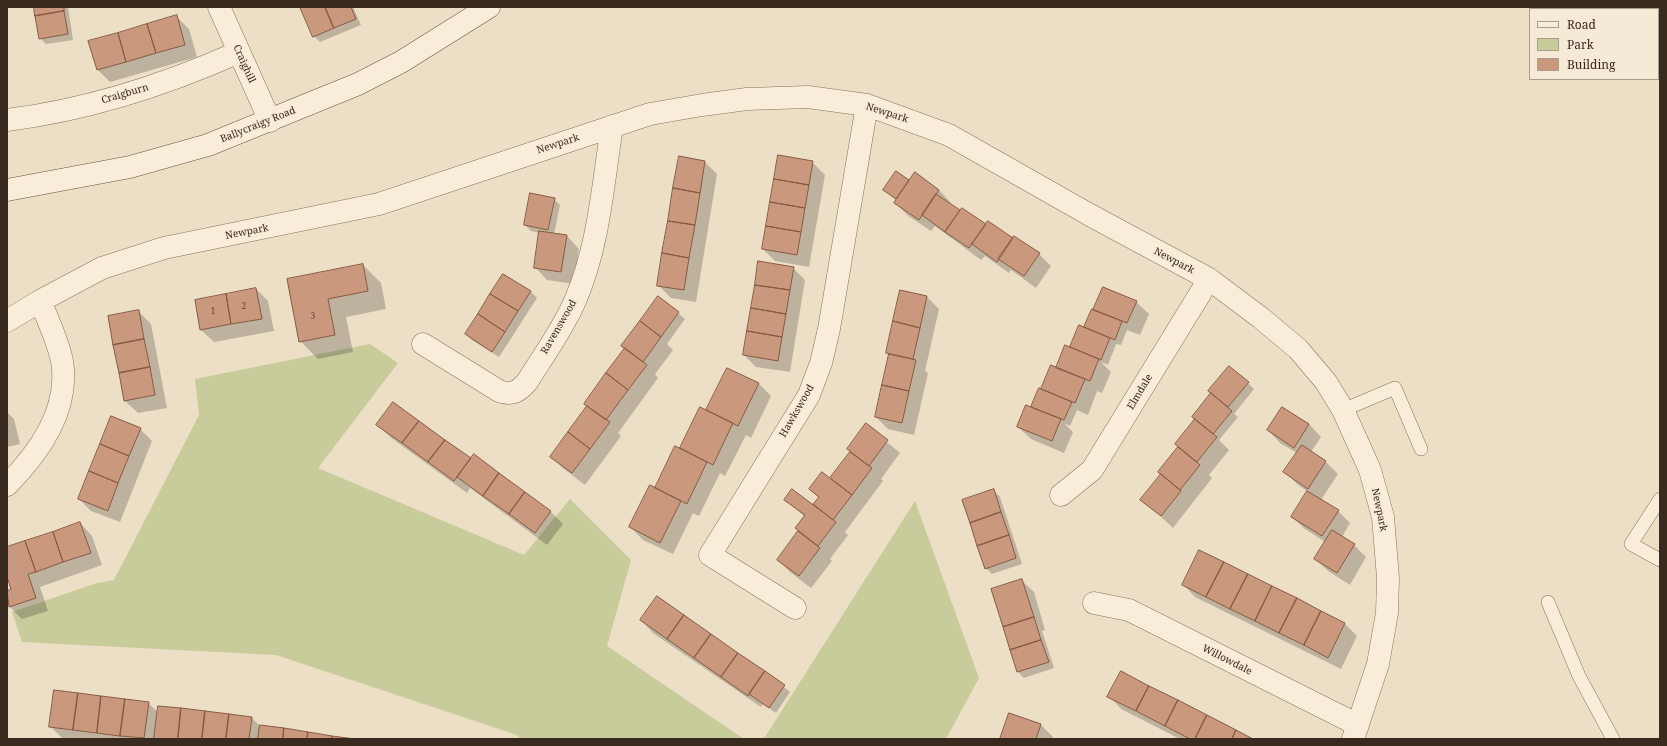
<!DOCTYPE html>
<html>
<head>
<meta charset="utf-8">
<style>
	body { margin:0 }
	#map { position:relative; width:1667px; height:746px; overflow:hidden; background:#eddfc6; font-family:"Noto Serif",serif }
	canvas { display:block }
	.frame { position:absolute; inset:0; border:8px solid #382a1f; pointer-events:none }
	.legend { position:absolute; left:1529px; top:8px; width:130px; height:72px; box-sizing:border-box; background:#f5ead5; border:1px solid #a99d8c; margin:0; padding:5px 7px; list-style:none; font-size:12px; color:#382a1f }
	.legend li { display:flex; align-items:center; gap:8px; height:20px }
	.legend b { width:20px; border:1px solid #a99d8c }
</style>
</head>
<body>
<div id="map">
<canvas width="1667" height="746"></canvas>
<div class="frame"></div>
<ul class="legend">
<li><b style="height:5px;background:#f8edd9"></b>Road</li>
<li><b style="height:11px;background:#c8cb9a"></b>Park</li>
<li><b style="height:11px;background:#ca987d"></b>Building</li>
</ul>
</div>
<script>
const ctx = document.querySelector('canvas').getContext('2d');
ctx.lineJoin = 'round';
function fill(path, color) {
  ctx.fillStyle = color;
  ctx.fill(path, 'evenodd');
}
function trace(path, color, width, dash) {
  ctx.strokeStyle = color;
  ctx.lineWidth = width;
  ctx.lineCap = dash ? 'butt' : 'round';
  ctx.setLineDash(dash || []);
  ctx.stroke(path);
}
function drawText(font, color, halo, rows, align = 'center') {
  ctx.font = font + ' "Noto Serif",serif';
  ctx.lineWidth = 3;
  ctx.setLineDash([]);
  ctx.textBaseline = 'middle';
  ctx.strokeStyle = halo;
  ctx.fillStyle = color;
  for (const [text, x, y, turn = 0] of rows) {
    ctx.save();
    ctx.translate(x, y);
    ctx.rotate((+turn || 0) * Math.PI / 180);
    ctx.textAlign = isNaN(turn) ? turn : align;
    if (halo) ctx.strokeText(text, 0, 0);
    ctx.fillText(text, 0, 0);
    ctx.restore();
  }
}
fill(new Path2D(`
	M370,344L398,363L318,468L524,555L570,499L631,560L607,646L744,739H521L517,735L276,655L22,642L12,612L97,583L114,580L199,415L195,379Z
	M915,501L979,678L946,739H760L765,737Z`), '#c8cb9a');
fill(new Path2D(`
	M35,7H68L73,40L46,44L40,38Z
	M303,7H353L361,25L320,42L314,36Z
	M176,16L189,29L197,57L110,82L98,70L90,42Z
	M705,162L717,174L696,302L671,298L658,285Z
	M812,162L825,175L809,267L775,261L763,249Z
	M896,172L910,182L915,174L939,190L951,203L950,205L960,212L1039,254L1051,266L1036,288L1011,270L1009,273L985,256L981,260L935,226L931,231L907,215L895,202L896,200L884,190Z
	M554,199L560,205L554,234L567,236L579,249L574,284L547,280L535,267L540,233L531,231L525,225Z
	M363,265L381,283L386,309L346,317L353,352L318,359L300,341L288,279Z
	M793,268L805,280L790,372L756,367L744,355Z
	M504,275L531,292L537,298L499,357L472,340L466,334Z
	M256,289L268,301L274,331L214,342L201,330L196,301Z
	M658,297L685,319L667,344L673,350L655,374L658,378L618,433L621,436L585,485L564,469L551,457L588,407Z
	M927,297L939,309L925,371L928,373L914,435L888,429L876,417L890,355L887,353Z
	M1136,302L1149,314L1140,335L1127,330L1121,345L1116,344L1108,365L1101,362L1111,372L1102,393L1097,391L1088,415L1077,410L1070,426L1064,423L1073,432L1064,453L1031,439L1018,427L1032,408L1040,390H1041L1057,369L1075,350L1072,347L1085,329L1092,310Z
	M138,311L151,324L167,408L138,413L125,401L109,317Z
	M728,369L759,384L771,396L751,438L746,435L725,476L720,473L699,516L693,513L673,554L643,540L630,527L680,449L701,409L707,412Z
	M1248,383L1254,389L1234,414L1238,417L1219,440L1229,450L1209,475L1212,478L1173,528L1142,499L1162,474L1159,472L1179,447L1212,394Z
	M393,403L471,460L550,511L563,524L547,545L470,488L467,493L390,437L378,425Z
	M1282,408L1309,424L1321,437L1311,452L1326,462L1338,474L1321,500L1338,511L1350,523L1342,537L1354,545L1366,557L1350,585L1328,571L1315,559L1325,542L1305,529L1292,517L1308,492L1297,484L1285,472L1297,453L1280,443L1268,430Z
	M7,412L14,419L20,444L7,447Z
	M866,425L900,453L881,479L883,481L845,532L848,535L830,559L832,561L811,588L790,572L778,560L799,531L805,517L786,500L813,506L819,498L810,489L830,480L851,452Z
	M140,429L152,441L120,522L91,511L79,499Z
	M994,491L1000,497L1022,564L992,574L986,568Z
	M80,523L92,536L102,565L40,587L48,611L22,619L10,607L7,598V592L12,590L7,574V548Z
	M1021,580L1034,592L1045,630L1042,631L1054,668L1024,678L1018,672L992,590Z
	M1183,584L1345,624L1357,636L1341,669L1195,597Z
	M641,620L765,672L790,692L776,713L763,704L761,707L653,633Z
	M1109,696L1251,739H1180L1121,709Z
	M148,703L158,712L252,718L261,727L349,739H63L51,727Z
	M1041,725L1053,737L1052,739H1001Z`), '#0003');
const building = new Path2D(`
	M34,7H64V11L35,16Z
	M300,7H325L334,28L313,37Z
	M325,7H351L356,19L334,28Z
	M64,11L68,34L39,39L35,16Z
	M177,15L185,45L156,53L147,24Z
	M147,24L156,53L126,62L118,33Z
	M118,33L126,62L97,70L88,41Z
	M778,155L813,161L809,185L774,179Z
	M679,156L705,161L700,193L673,188Z
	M896,171L909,180L896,199L883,190Z
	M915,172L939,190L919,220L894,203Z
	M774,179L809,185L805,208L770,202Z
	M673,188L700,193L695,225L668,221Z
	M530,193L555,198L548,230L524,225Z
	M936,194L960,210L945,232L922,215Z
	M770,202L805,208L801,232L766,226Z
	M962,208L986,224L969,248L945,232Z
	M668,221L695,225L689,258L662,253Z
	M988,221L1013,238L997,262L972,244Z
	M766,226L801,232L797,255L762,249Z
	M539,231L567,235L561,272L534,268Z
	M1014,236L1040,253L1024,276L998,259Z
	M662,253L689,258L684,290L657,286Z
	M758,261L794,267L790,290L755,285Z
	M363,264L368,291L328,299L335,335L299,342L287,279Z
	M503,274L531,291L518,311L490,294Z
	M755,285L790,290L786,314L751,308Z
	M1103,287L1137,301L1127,323L1093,310Z
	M256,288L262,319L231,324L226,294Z
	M900,290L927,296L920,328L893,321Z
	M226,294L231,324L200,330L195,300Z
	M490,294L518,311L505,332L478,314Z
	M658,296L679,312L661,337L640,321Z
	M751,308L786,314L782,337L747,331Z
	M1092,309L1122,321L1115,340L1084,327Z
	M139,310L144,339L113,345L108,316Z
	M478,314L505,332L492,352L465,334Z
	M640,321L661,337L643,362L621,346Z
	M893,321L920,328L913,359L886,353Z
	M1079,325L1110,338L1101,360L1070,347Z
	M747,331L782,337L778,361L743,355Z
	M144,339L150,367L119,373L113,345Z
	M1065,345L1099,359L1090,381L1056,368Z
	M625,348L647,365L628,390L606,373Z
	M889,354L916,360L909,391L882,385Z
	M1051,365L1085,379L1075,403L1041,389Z
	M1229,366L1249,382L1228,407L1208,391Z
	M150,367L155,395L124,401L119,373Z
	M727,368L759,383L738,426L706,410Z
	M606,373L628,390L606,420L584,404Z
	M882,385L909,391L902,423L875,417Z
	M1039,388L1072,402L1064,420L1031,407Z
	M1211,393L1232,411L1213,434L1192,417Z
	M393,402L419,421L402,443L376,425Z
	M1026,405L1061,419L1052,441L1017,427Z
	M587,406L610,422L590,449L568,432Z
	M700,407L733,423L713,465L680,448Z
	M1282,407L1309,424L1294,448L1267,430Z
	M111,416L141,428L129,456L100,444Z
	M1195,419L1217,437L1197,462L1175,444Z
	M419,421L445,440L428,462L402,443Z
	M866,423L888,440L869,466L847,449Z
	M568,432L590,449L572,473L550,457Z
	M445,440L471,458L454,481L428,462Z
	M100,444L129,456L118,483L89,471Z
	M1302,445L1326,461L1308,489L1283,472Z
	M675,446L707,462L687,504L655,488Z
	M1178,447L1200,465L1180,490L1158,472Z
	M850,452L872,468L852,495L830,478Z
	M474,454L499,473L483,496L457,477Z
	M89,471L118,483L108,511L78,499Z
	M822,472L852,495L833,520L813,504L819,497L809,489Z
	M499,473L525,492L509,514L483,496Z
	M1161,474L1181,491L1161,516L1140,500Z
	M650,485L681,501L660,543L629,527Z
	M792,489L836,522L818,546L795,528L805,515L784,500Z
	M994,489L1001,512L970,523L962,500Z
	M1307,491L1339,510L1322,536L1291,517Z
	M525,492L551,511L535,533L509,514Z
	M1001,512L1009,535L977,546L970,523Z
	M80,522L91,553L63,562L53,532Z
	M1332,530L1355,544L1337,573L1314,559Z
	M798,531L820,548L799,576L777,560Z
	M53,532L63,562L36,572L25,541Z
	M1009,535L1016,558L985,569L977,546Z
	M25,541L36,572L28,574L36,598L9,607L7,591L11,589L7,577V547Z
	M1199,550L1224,562L1206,597L1182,585Z
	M1224,562L1248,574L1230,609L1206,597Z
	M1248,574L1272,586L1255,621L1230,609Z
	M1022,579L1034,617L1003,627L991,589Z
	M1272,586L1297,598L1279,633L1255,621Z
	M657,596L684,615L667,639L640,620Z
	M1297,598L1321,611L1304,645L1279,633Z
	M1321,611L1345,623L1328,658L1304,645Z
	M684,615L711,634L694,658L667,639Z
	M1034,617L1041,640L1010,650L1003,627Z
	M711,634L738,653L721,677L694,658Z
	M1041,640L1049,662L1017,672L1010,650Z
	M738,653L765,671L748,696L721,677Z
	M765,671L785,685L769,708L749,694Z
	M1121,671L1149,686L1136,711L1107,697Z
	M1149,686L1178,700L1165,726L1136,711Z
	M54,690L78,693L73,730L49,727Z
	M78,693L101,696L97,733L73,730Z
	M101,696L125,699L120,736L97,733Z
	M125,699L149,702L144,738L120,736Z
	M1178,700L1207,715L1195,739H1190L1165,726Z
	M158,706L181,708L178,739H154Z
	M181,708L205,711L202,739H178Z
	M205,711L229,714L226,739H202Z
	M1009,713L1041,724L1036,739H1000Z
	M229,714L252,717L249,739H226Z
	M1207,715L1236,730L1232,739H1195Z
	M260,725L284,728L283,739H258Z
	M284,728L308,732L307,739H283Z
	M1236,730L1253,739H1232Z
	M308,732L332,736V739H307Z
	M332,736L355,739H332Z`);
fill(building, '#ca987d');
trace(building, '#865943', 1);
const service = new Path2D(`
	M1343,410L1395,388L1421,449
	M1660,499L1631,544L1660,560
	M1548,602L1579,676L1613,739`);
const minor = new Path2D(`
	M219,7L270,121
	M7,120C88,110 165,85 239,52
	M7,321L40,301L102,268L164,248L379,204L650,114L702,105L747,99L808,97L867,105L949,135L1090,215L1209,279L1261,318L1298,349L1326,382L1343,410L1370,470L1383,517L1388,578L1387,613L1378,664L1353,739
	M423,344L499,391C512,396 519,391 527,382C543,356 563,329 575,301C599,246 603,184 612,126
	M7,485C39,453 70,409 62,361C58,341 48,320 40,301
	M1061,495L1092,470L1209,279
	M1094,603L1129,610L1358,725
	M795,608L710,555L809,395L821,363L829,329L867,105`);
const secondary = new Path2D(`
	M7,190L130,167L208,145L358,84L401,62L489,7`);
trace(service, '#88715c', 14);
trace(minor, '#88715c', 23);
trace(secondary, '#6a523f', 23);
trace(service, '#f8edd9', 13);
trace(minor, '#f8edd9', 22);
trace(secondary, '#f8edd9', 22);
drawText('8px', '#5c4636', null, [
	["2",244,307],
	["1",213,312],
	["3",313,317]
]);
drawText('10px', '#382a1f', '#f5ead5', [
	["Craighill",244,64,66],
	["Craigburn",125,94,-16],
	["Newpark",887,113,18],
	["Ballycraigy Road",258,125,-22],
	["Newpark",558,144,-18],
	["Newpark",247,232,-11],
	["Newpark",1174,261,28],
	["Ravenswood",559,327,-60],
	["Elmdale",1140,392,-59],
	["Hawkswood",797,411,-60],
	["Newpark",1379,510,78],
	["Willowdale",1227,660,27]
]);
</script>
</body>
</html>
